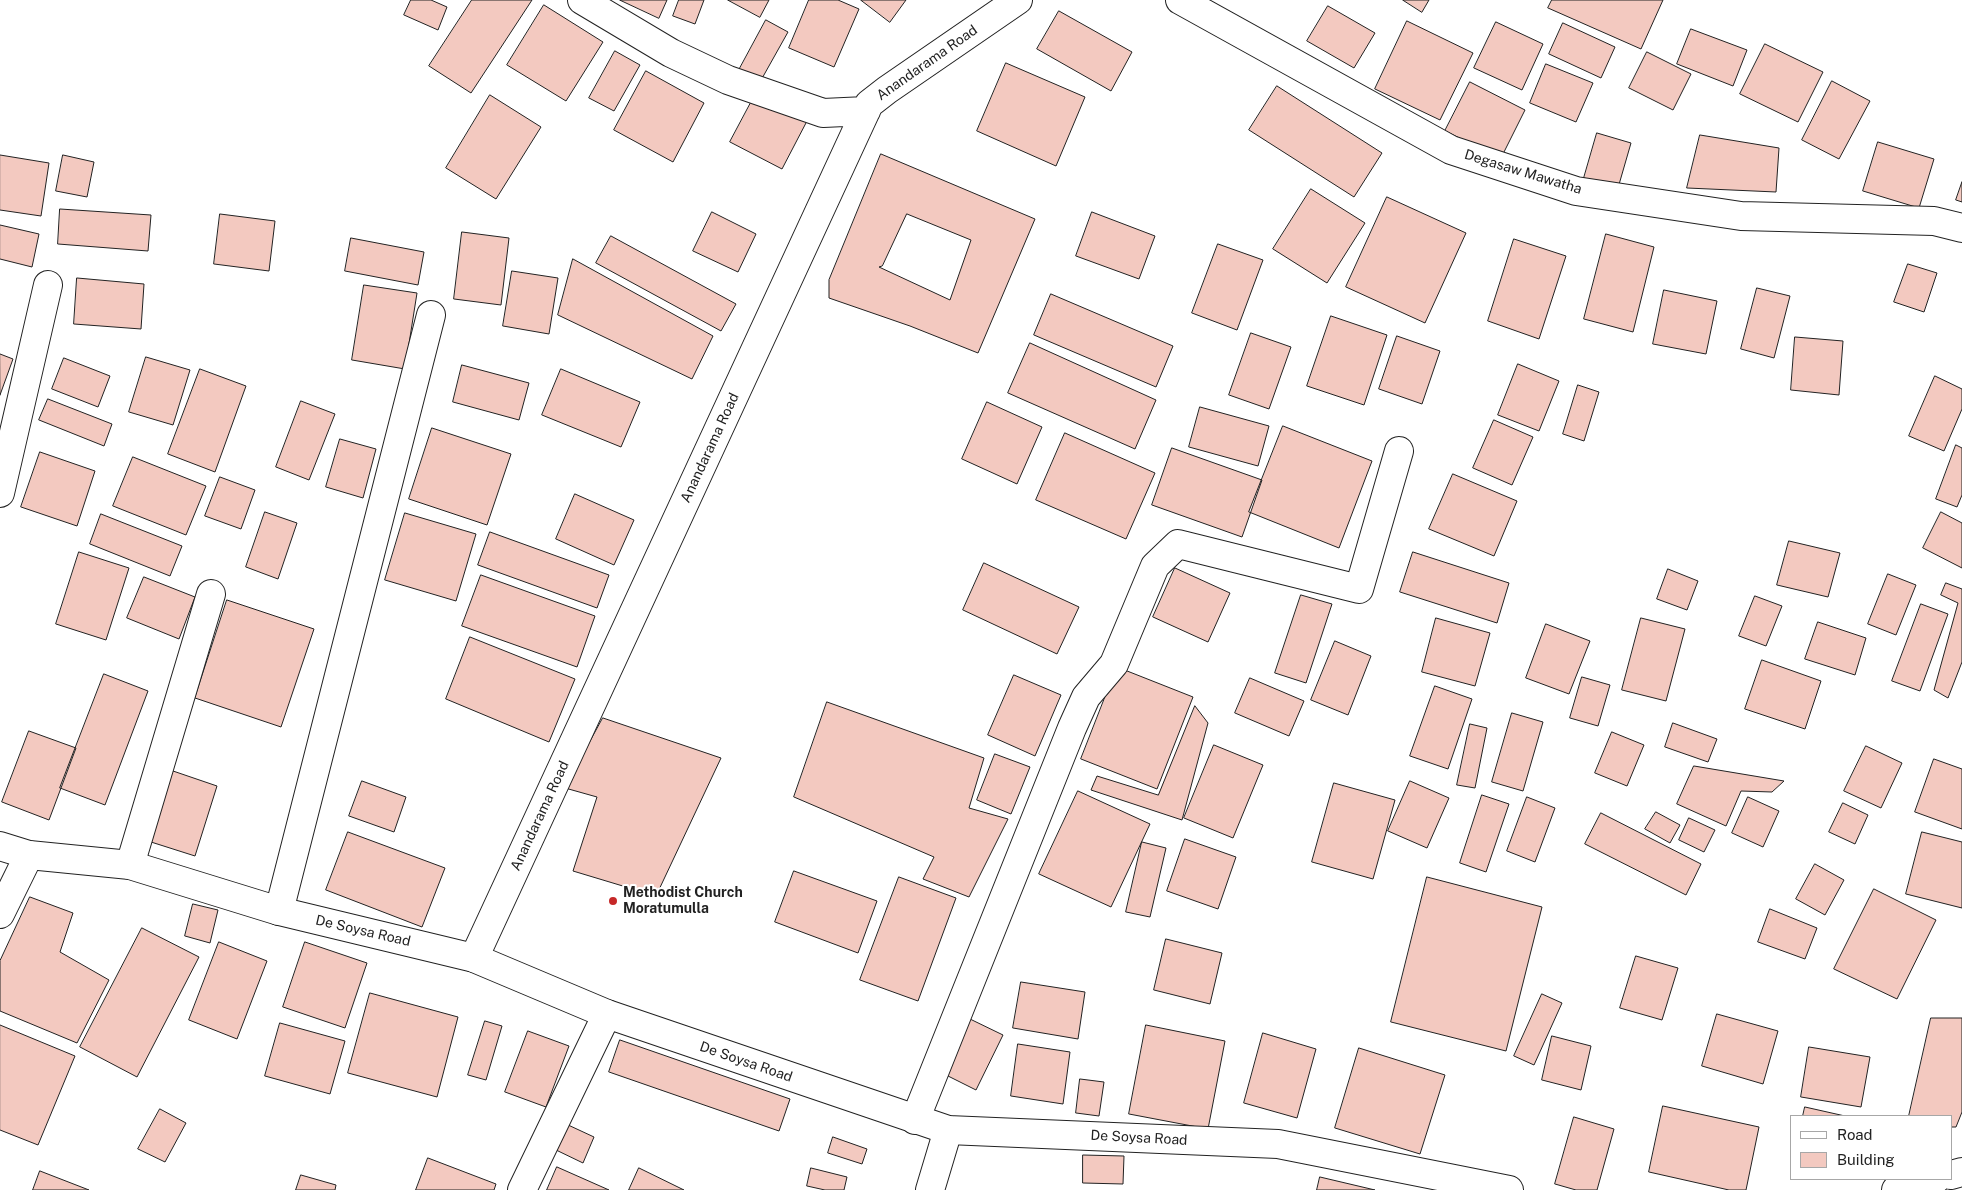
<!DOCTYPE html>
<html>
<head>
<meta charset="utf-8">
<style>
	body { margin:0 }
	#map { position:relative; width:1962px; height:1190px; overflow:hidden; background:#fff; font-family:"Public Sans",sans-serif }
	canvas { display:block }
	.legend { position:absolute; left:1790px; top:1115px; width:162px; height:65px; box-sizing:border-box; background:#fff; border:1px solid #a7a7a7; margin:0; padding:6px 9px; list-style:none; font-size:15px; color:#222 }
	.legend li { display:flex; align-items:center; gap:10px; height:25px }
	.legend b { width:25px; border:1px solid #a7a7a7 }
</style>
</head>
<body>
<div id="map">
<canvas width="1962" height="1190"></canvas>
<ul class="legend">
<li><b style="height:6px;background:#fff"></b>Road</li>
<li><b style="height:14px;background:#f3c9c0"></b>Building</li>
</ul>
</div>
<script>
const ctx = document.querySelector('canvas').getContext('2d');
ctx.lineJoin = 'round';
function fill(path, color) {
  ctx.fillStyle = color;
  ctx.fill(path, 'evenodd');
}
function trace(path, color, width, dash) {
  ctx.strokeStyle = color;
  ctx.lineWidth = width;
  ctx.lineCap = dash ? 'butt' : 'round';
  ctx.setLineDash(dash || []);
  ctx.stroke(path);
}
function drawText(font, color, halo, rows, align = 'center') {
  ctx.font = font + ' "Public Sans",sans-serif';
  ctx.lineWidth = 4;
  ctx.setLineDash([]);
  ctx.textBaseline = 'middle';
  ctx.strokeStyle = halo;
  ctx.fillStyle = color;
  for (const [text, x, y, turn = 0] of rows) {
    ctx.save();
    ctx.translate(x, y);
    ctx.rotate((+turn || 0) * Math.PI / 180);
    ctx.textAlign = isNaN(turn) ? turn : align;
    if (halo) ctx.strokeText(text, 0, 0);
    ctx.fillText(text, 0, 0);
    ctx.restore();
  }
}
const building = new Path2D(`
	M411,0H431L447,7L438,30L404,15Z
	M472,0H532L471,93L429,66Z
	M620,0H667L659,18Z
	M679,0H704L695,24L673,16Z
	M728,0H769L760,17Z
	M809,0H838L859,9L834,67L789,48Z
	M861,0H906L890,22Z
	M1403,0H1429L1422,12Z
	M1552,0H1663L1641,49L1548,8Z
	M544,5L603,42L566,101L507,65Z
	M1328,6L1375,33L1354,68L1307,41Z
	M1059,11L1132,52L1111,91L1037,49Z
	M766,20L788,32L760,82L739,70Z
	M1407,21L1473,53L1440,120L1375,89Z
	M1496,22L1543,44L1522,90L1474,68Z
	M1563,23L1615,47L1601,78L1549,54Z
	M1691,29L1747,50L1733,86L1677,64Z
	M1765,44L1823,72L1798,122L1740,94Z
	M615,51L640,65L614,111L589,98Z
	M1647,52L1691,74L1673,110L1629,88Z
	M1006,63L1085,97L1056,166L977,131Z
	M1546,64L1593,83L1576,122L1530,103Z
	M646,71L704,103L673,162L614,130Z
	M1832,81L1870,101L1839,159L1802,140Z
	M1470,82L1525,110L1501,158L1445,131Z
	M1277,86L1382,153L1354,197L1249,130Z
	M490,95L541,127L496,199L446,168Z
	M755,95L807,121L782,169L730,142Z
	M1597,133L1631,143L1618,188L1584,178Z
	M1700,135L1779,148L1776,192L1687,188Z
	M1878,142L1934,159L1919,208L1863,191Z
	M881,154L1035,219L978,353L910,326L829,298V280ZM907,214L971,240L950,300L879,267L882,266Z
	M0,155L49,163L41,216L0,210Z
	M63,155L94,162L87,197L56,191Z
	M1962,182V202L1956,200Z
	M1311,189L1365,223L1327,283L1273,249Z
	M1387,197L1466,233L1425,323L1346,287Z
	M60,209L151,215L148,251L58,244Z
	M712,212L756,234L738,272L693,251Z
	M1092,212L1155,236L1139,279L1076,256Z
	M220,214L275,221L269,271L214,264Z
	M0,225L39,234L32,267L0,259Z
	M462,232L509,238L501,305L454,299Z
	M1606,234L1654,247L1633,332L1584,319Z
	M611,236L736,304L721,331L596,263Z
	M351,238L424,252L418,285L345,271Z
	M1514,239L1566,256L1539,339L1488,321Z
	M1218,244L1263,260L1237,330L1192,313Z
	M573,259L713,336L692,379L558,315Z
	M1908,264L1937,273L1924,312L1894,302Z
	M512,271L558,278L549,334L503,326Z
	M77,278L144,284L141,329L74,324Z
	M364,285L417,293L405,369L352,360Z
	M1757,288L1790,296L1774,358L1741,349Z
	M1664,290L1717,301L1706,354L1653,344Z
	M1051,294L1173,346L1156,387L1034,335Z
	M1331,316L1387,335L1364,405L1307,386Z
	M1251,333L1291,347L1269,409L1229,395Z
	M1397,336L1440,351L1422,404L1379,389Z
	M1795,337L1843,341L1839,395L1791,390Z
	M1030,343L1156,400L1135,449L1008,393Z
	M0,354L13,359L0,395Z
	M146,357L190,370L173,425L129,412Z
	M64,358L110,376L98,407L52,389Z
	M1518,364L1559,381L1539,431L1498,415Z
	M462,365L529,383L519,420L453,402Z
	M200,369L246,386L215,472L168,454Z
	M561,369L640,402L621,447L542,415Z
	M1935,376L1962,389V409L1944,451L1909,436Z
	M1578,385L1599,392L1584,441L1563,434Z
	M48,399L112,424L104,446L39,420Z
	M301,401L335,414L309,480L276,467Z
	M987,402L1042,427L1017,484L962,459Z
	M1200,407L1269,426L1258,466L1189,447Z
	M1494,420L1533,437L1512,485L1473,468Z
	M1283,426L1372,461L1339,548L1249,512Z
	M432,428L511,454L487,525L409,499Z
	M1065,433L1155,473L1126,539L1036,500Z
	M340,439L376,449L363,498L326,487Z
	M1956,445L1962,448V495L1957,507L1936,499Z
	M1172,448L1262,480L1242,537L1152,505Z
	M40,452L95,471L77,526L21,507Z
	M133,457L206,486L186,535L113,506Z
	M1453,474L1517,501L1494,556L1429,529Z
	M220,477L255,490L241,529L205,516Z
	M575,494L634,520L614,565L556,539Z
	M265,512L297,523L278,579L246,567Z
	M1941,512L1962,523V568L1923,548Z
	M405,513L476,534L456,601L385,580Z
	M101,514L182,546L170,576L90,544Z
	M490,532L609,575L597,608L478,565Z
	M1789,541L1840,553L1828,597L1777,585Z
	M79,552L129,568L106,640L56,624Z
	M1413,552L1509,583L1497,623L1400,592Z
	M984,563L1079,607L1057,654L963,610Z
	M1175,568L1230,593L1208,642L1153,617Z
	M1668,569L1698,581L1687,610L1657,599Z
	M1888,574L1916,585L1896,635L1868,624Z
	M481,575L595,616L577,667L462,626Z
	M144,577L195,597L179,639L127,618Z
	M1946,583L1962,589V662L1948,698L1934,690L1958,603L1941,595Z
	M1301,595L1332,604L1306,683L1275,673Z
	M1755,596L1782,606L1766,646L1739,636Z
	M227,600L314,629L281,727L195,698Z
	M1921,604L1948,614L1920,691L1892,681Z
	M1436,618L1490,633L1475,686L1422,672Z
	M1641,618L1685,629L1666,701L1622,690Z
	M1818,622L1866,638L1855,675L1805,659Z
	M1546,624L1590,641L1569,694L1526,678Z
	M470,637L575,679L549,742L446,699Z
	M1335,641L1371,656L1348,715L1311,700Z
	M1762,660L1821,681L1805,729L1745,709Z
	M1117,667L1193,697L1157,789L1081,759Z
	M104,674L148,691L105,805L60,788Z
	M1014,675L1061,695L1035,756L988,735Z
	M1582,677L1610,685L1598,726L1570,718Z
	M1250,678L1304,701L1289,736L1235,713Z
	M1435,686L1472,699L1448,769L1410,756Z
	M827,702L984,758L969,808L1008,819L969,897L923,879L934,857L794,797Z
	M1195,706L1208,723L1182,820L1091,790L1097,776L1158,795Z
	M1512,713L1543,722L1523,791L1492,782Z
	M603,718L721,758L656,896L573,871L597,797L565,788Z
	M1673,723L1717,739L1708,762L1665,747Z
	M1470,724L1487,728L1475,788L1457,785Z
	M29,731L76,748L49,820L2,802Z
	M1612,732L1644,745L1627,786L1595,773Z
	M1214,745L1263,765L1233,838L1184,818Z
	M1866,746L1902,763L1881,808L1844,791Z
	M995,754L1030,767L1011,814L977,800Z
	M1934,759L1962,769V829L1915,812Z
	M1694,766L1784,781L1772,792L1741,791L1726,826L1677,804Z
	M173,771L217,786L195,856L151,842Z
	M362,781L406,797L394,832L349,816Z
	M1410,781L1449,798L1427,848L1388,831Z
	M1334,783L1395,800L1373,879L1312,862Z
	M1078,791L1150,824L1111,907L1039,874Z
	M1482,795L1509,804L1486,872L1460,863Z
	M1527,797L1555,808L1535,862L1507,851Z
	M1748,797L1779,811L1763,847L1732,833Z
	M1843,803L1868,815L1855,844L1829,832Z
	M1656,812L1680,825L1670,843L1645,829Z
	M1601,813L1701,864L1686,895L1585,844Z
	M1689,818L1715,830L1704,852L1679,840Z
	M348,832L445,868L422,927L326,890Z
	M1922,832L1962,842V908L1906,894Z
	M1185,839L1236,857L1218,909L1167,891Z
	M1142,842L1166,848L1150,917L1126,912Z
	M1815,864L1844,880L1825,915L1796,899Z
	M794,871L877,901L858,953L775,922Z
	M899,877L956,898L918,1001L860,980Z
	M1427,877L1542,907L1506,1051L1391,1022Z
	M1874,889L1936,920L1897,999L1834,969Z
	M30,897L73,913L60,952L109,980L77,1043L0,1011V961Z
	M193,904L218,910L210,943L185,936Z
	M1770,909L1817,928L1805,959L1758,942Z
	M142,928L199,957L137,1077L80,1047Z
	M1166,939L1222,953L1210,1004L1154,990Z
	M219,942L267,961L237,1039L189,1020Z
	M305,942L367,963L345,1028L283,1007Z
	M1636,956L1678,968L1662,1020L1620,1008Z
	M1021,982L1085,992L1078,1039L1013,1028Z
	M370,993L458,1017L437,1097L348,1073Z
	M1542,994L1562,1003L1534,1065L1514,1056Z
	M1717,1014L1778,1031L1763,1084L1702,1066Z
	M1931,1018H1962V1112L1956,1127H1951V1116H1909Z
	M970,1019L1003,1035L976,1090L944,1074Z
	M485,1021L502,1026L486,1080L468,1075Z
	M280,1023L345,1041L330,1094L265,1076Z
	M0,1025L75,1056L38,1145L0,1130Z
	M1146,1025L1225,1041L1208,1129L1129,1114Z
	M528,1031L569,1046L546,1107L505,1092Z
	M1263,1033L1316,1049L1297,1118L1244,1103Z
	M1552,1036L1591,1046L1581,1090L1542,1080Z
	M620,1040L790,1099L779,1131L609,1072Z
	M1018,1044L1070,1052L1063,1104L1011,1096Z
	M1809,1047L1870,1057L1861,1107L1801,1097Z
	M1359,1048L1445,1075L1420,1154L1335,1128Z
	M1080,1079L1104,1082L1099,1116L1076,1113Z
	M1663,1106L1759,1127L1746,1190H1729L1649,1172Z
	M1805,1107L1845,1116H1803Z
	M160,1109L186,1123L165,1162L138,1149Z
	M1574,1117L1614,1129L1597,1190H1576L1555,1184Z
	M566,1124L594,1137L583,1163L554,1149Z
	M833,1137L867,1149L862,1164L828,1153Z
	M1083,1155L1124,1156L1123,1184L1083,1183Z
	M428,1158L496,1184L494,1190H416Z
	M557,1167L609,1190H547Z
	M639,1168L684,1190H629Z
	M811,1168L847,1177L844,1190H825L807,1186Z
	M40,1171L89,1190H33Z
	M301,1175L336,1185L335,1190H296Z
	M1320,1177L1375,1190H1317Z`);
fill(building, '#f3c9c0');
trace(building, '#222', 1);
const street = new Path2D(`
	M582,0L671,53L728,80L823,113L866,111
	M1180,0L1451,150L1576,191L1741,216L1934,221L1962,228
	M0,493L48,285
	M130,865L211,594
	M279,911L431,315
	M0,914L29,855
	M474,958L869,104L887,90L1018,0
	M915,1120L1072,728L1086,697L1114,664L1155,566L1178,544L1359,589L1399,451
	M522,1190L607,1014
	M930,1190L948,1130`);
const primary = new Path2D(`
	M0,846L29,855L130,865L279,911L474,958L607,1014L948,1130L1278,1144L1509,1190
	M1951,1175L1962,1172
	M1896,1190L1936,1179`);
trace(street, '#222', 30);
trace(primary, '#222', 30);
trace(street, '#fff', 28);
trace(primary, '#fff', 28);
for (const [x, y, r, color] of [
	[613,901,5,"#c62828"]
]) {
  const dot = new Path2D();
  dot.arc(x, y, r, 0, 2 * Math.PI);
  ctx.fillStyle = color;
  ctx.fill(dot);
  trace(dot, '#fff', 2);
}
drawText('14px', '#222', '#fff', [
	["Anandarama Road",927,63,-35],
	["Degasaw Mawatha",1523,172,17],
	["Anandarama Road",710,448,-65],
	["Anandarama Road",540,816,-65],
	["De Soysa Road",363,931,13],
	["De Soysa Road",746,1062,19],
	["De Soysa Road",1139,1138,3]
]);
drawText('bold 14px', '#222', '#fff', [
	["Methodist Church",623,893],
	["Moratumulla",623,909]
], 'left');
</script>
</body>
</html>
